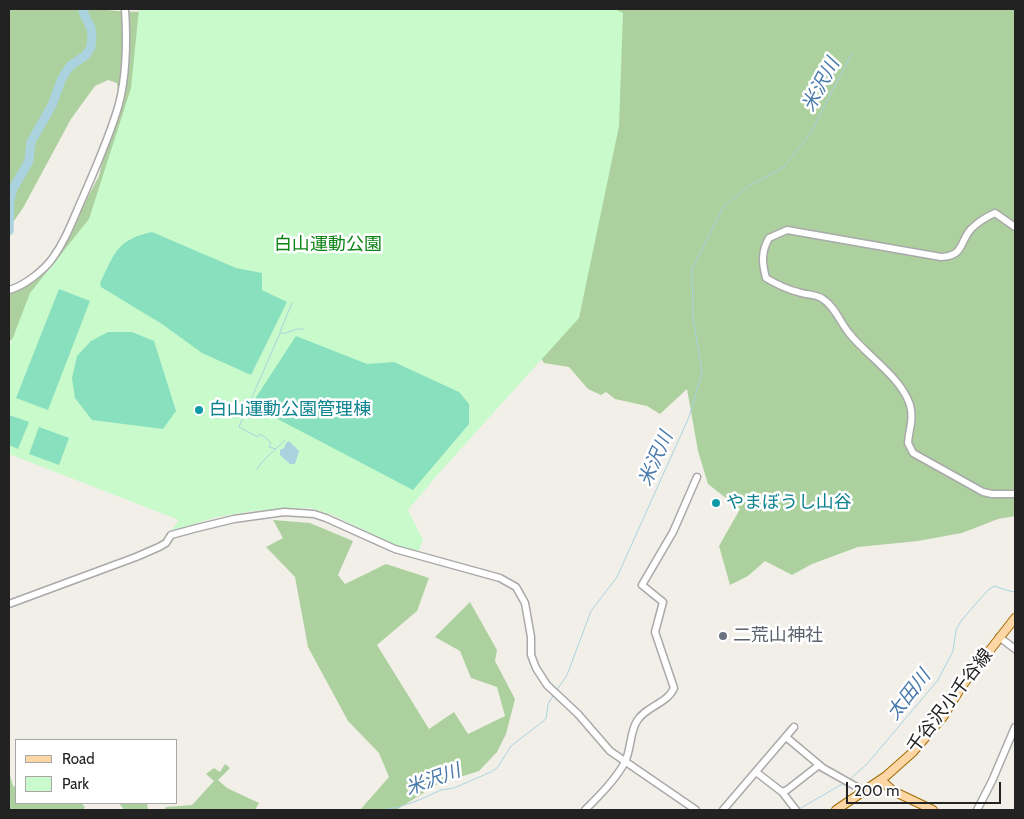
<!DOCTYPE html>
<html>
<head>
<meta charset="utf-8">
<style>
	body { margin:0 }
	#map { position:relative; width:1024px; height:819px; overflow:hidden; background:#f2efe9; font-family:Cabin,sans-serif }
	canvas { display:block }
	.frame { position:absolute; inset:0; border:10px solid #222; pointer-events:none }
	.legend { position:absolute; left:15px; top:739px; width:162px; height:65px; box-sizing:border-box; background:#fff; border:1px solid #a7a7a7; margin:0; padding:6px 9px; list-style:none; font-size:15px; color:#222 }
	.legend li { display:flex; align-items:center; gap:10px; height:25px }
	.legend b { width:25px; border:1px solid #a7a7a7 }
	.scale { position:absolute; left:846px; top:782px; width:155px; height:22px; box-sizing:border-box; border:2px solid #222; border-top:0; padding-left:6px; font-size:15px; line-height:18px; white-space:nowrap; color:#222; -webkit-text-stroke:4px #fff; paint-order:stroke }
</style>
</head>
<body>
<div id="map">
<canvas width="1024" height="819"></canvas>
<div class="frame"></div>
<ul class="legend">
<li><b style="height:6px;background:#fcd6a4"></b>Road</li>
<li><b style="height:14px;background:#c8facc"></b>Park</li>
</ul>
<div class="scale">200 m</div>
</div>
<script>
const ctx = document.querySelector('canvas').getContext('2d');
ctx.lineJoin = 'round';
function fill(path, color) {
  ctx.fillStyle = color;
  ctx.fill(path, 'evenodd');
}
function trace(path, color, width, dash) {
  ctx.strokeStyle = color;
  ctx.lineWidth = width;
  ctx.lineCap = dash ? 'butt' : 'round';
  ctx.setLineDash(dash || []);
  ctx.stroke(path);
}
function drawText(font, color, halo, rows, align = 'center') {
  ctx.font = font + ' Cabin,"Noto Sans JP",sans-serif';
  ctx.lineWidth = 5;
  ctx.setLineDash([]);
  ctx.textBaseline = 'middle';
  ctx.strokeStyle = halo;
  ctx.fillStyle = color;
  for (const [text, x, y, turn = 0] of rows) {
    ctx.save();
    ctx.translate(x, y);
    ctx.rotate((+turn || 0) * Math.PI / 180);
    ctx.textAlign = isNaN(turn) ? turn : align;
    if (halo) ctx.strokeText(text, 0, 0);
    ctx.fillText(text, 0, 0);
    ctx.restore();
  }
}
fill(new Path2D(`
	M9,9H102C125,13 148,12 171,9H1015V516L998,519L962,533L918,541L858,547L812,564L792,575L765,561L748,576L730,585L719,546L740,509L708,484L698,451L687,389L660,414L647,406L615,399L606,392L601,395L588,389L569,367L544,363L524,330L41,312L9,342V287L48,272L99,176L118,92L117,83L108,80L95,86L71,119L23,208L9,228Z
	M273,520L310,523L353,541L338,575L345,584L386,564L429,578L417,611L377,645L429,729L454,712L468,734L505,716L497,687L471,678L460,651L435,637L470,602L497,650L495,661L515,699L506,734L497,752L479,771L438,784L396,810H360L389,777L379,753L348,721L308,647L295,577L266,547L283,538Z
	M225,764L230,768L218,780L227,788L259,803L255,810H164L166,807L192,805L214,781L206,774L214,768L220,772Z
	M9,772L13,786L16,787V803H81L85,807L83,810H9Z
	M119,803H147L148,810H124Z`), '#add19e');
fill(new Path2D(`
	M139,9H615L623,13L619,126L579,318L439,473L408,510L423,540L418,553L397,546L333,515L311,508L253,511L217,517L171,531L179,520L9,454V348L30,293L89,219L131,88Z`), '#c8facc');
fill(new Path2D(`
	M152,232L236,268L262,273V290L287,302L251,375L202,353L162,324L101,287L100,283C115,253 116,240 152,232Z
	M59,289L90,301L48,410L16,398Z
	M108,332H132L154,341L176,411L163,429L92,420L75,398L72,378L77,356L91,341Z
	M296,336L367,364L394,362L459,392L469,404V424L413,490L251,405Z
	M9,415L29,422L18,449L9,445Z
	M39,427L69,438L59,465L29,454Z`), '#88e0be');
fill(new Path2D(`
	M289,441L299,451L295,464H290L280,455V450L284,448L286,443Z`), '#aad3df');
trace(new Path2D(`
	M280,332L292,303
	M276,449L269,447L271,444C269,439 264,437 260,434L258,437L239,427L280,333C288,335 292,328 303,329
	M257,469C265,457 275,450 285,440
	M557,690L567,675L591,611L617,577L689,417L702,372L693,317L692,269L724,206L749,186L784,167L810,134L852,53
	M849,780L867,764L938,680L953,651L956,630L961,621L987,591L994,586L1013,592L1015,590
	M799,809L844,783
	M382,810L399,807L419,800L441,790L454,788L491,772L497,768L511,746L546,719L548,704L553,696`), '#aad3df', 1);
trace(new Path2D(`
	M9,231L10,199L13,189L29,161L31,142L52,105L62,78L70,66L86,55L91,47L92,37L91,28L83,12L84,9`), '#aad3df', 9);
const minor = new Path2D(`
	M1015,227L995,213C986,217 978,222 971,229C959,243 964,256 941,257L787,230L769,238C761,252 762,263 766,278C776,284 786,289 798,292C806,295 816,294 823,299C835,307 840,322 849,333C867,356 901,377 910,405C914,419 909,429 908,443L913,453L983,492L992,494H1015
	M9,290C24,286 43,271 52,259C66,240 73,219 83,197C96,167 110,136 119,104C127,73 127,40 125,9
	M9,604L136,557L159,547L166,543L171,535L197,528L234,519L284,512L314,514L326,518L395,549L500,578L516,587L525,603L531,637V655L536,668L547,685L578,714L610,751L696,810
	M999,637L1015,649
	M786,737L823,768L864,791
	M756,772L782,792L787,790L819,765
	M782,792L796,810
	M585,810C599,796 616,779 625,762C631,750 630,731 637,721C646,706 667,704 674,688L655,632L663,602L642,585L673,532L697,477
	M723,810L794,727
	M977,810L992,781L1015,727`);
const major = new Path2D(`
	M881,780L893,791L933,810
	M836,810L886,776L913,752L943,717L962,686L1015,618`);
trace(minor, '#a9a9a9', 9);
trace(major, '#a06b00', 10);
trace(minor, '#fff', 6);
trace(major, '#fcd6a4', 8);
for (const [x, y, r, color] of [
	[199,410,5,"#0f9aa8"],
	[716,503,5,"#0f9aa8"],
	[723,636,5,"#6b7280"]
]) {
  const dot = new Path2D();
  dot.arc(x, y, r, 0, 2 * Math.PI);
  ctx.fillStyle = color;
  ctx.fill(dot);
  trace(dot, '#fff', 2);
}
drawText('18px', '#0c8416', '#fff', [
	["白山運動公園",328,245]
]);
drawText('18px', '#0d838f', '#fff', [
	["白山運動公園管理棟",209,410],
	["やまぼうし山谷",726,503]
], 'left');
drawText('18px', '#5b616d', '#fff', [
	["二荒山神社",733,636]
], 'left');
drawText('18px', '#222', '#fff', [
	["千谷沢小千谷線",950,701,-52]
]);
drawText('italic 19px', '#4a7aab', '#fff', [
	["米沢川",821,85,-62],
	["米沢川",656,459,-66],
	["太田川",909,695,-52],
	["米沢川",433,780,-20]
]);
</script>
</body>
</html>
